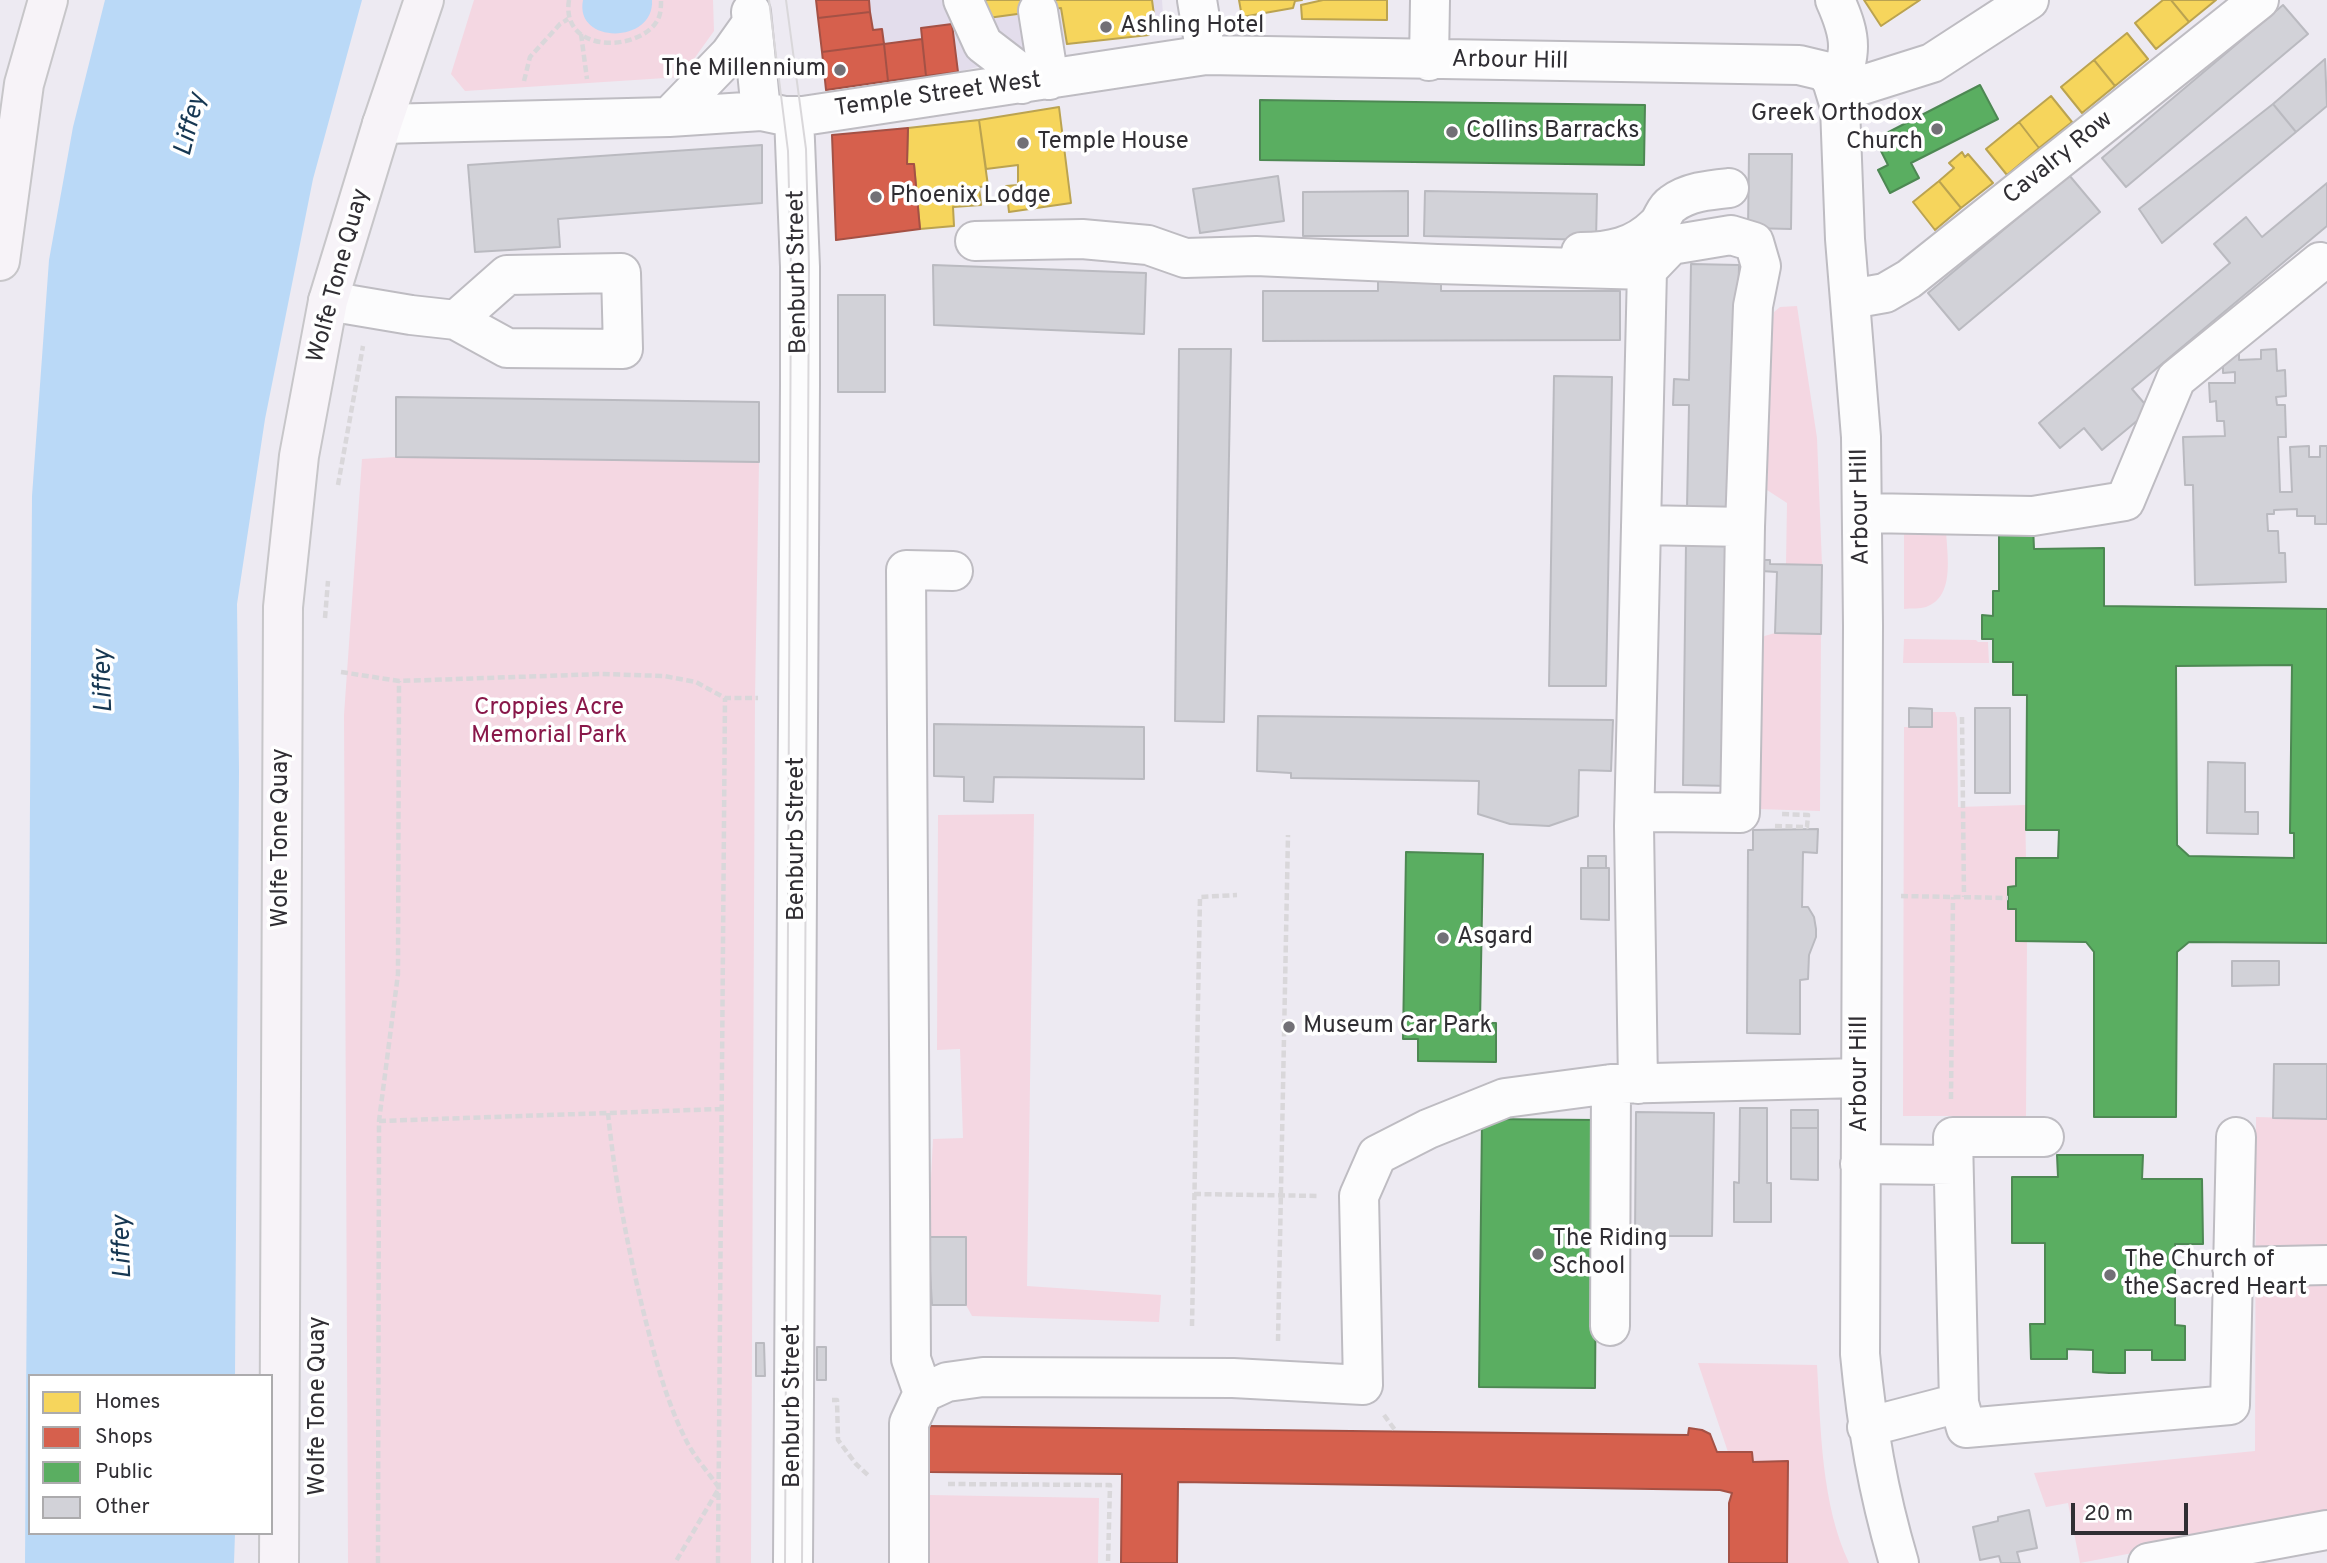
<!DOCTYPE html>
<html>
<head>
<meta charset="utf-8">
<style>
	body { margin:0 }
	#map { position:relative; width:2327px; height:1563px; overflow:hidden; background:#edeaf2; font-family:Overpass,sans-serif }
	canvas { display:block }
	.legend { position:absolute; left:28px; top:1374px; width:245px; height:161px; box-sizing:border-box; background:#fff; border:2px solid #acabad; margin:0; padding:9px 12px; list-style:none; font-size:21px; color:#302e33 }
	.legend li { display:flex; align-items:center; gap:14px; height:35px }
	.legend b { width:35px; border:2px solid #acabad }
	.scale { position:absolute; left:2071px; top:1503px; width:117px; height:32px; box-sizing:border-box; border:4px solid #302e33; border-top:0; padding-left:9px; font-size:21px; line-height:24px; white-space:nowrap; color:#302e33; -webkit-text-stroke:5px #fff; paint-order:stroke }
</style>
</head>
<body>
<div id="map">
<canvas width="2327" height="1563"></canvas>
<ul class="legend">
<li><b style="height:19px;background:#f6d55c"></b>Homes</li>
<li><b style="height:19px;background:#d6604d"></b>Shops</li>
<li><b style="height:19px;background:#5aae61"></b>Public</li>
<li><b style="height:19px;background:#d2d2d8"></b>Other</li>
</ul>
<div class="scale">20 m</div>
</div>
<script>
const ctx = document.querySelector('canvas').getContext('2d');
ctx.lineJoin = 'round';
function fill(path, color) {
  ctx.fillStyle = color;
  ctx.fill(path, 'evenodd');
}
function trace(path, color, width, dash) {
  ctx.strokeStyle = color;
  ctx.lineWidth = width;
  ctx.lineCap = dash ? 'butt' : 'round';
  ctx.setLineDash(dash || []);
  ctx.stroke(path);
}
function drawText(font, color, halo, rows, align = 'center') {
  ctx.font = font + ' Overpass,sans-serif';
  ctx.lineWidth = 7;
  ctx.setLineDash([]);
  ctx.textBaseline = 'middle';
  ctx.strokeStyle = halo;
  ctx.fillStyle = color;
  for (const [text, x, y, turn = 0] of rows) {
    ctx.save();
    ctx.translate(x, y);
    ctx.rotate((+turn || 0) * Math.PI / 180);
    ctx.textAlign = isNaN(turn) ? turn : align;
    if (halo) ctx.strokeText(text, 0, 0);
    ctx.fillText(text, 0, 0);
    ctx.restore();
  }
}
fill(new Path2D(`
	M816,0H1162L1164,28L1158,34L1067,44L958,72L826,90Z`), '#e3ddec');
fill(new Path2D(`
	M474,0H713L714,31L681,77L465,91L451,74Z
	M1797,306L1817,438L1822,565L1786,564L1787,503L1767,490L1773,318L1774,312L1780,307Z
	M396,457L759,462L755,698L751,1563H348L344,715L362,459Z
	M1904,525L1946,526C1946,551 1957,596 1926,607C1920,609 1911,608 1904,609Z
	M1775,633L1821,634L1820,811L1757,809L1761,637Z
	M1904,639L1976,640L1978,642H1988L1989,663H1903Z
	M1931,712H1955L1957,718L1958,807L2025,805L2026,858L2016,859V886L2008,887V908L2016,909V941H2027L2026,1116H1903L1904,727H1931Z
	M1034,814L1027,1286L1161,1295L1159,1322L972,1316L966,1305V1238L928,1237L933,1139L963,1138L960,1049L937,1050L938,815Z
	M2256,1117L2327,1119V1516L2080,1563L2068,1503L2046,1507L2034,1473L2255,1451Z
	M1698,1363L1817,1365C1821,1430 1821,1503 1849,1563H1787L1788,1461L1753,1462L1751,1452H1728Z
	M929,1495L1099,1498L1098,1563H929Z`), '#f4d7e2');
fill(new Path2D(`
	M105,0H362L313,179L265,419L237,604L239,771L235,1376H30V1533H235L234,1563H25L32,496L49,260L73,127Z
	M583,0H652C655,44 574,45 583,0Z`), '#bad9f7');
const homes = new Path2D(`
	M985,0H1152L1154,15L1147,16L1149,35L1067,44L1061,8L988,18Z
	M1239,0H1302L1295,1L1293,8L1242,17Z
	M1323,0H1387V20L1302,19L1301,5Z
	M1864,0H1920L1881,26Z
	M2163,0H2171L2189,22L2156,49L2135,23Z
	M2171,0H2216L2189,22Z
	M2127,33L2148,59L2115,86L2094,60Z
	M2094,60L2115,86L2082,113L2061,87Z
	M2051,96L2072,122L2039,148L2019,122Z
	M1059,107L1071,203L1009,212L1006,186L1018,185V165L986,169L979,120Z
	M979,120L988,186L979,187L981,205L953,207L954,226L920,229L914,164H907L908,128Z
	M2019,122L2039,148L2007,175L1986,149Z
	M1962,152L1965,157L1968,154L1993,183L1961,208L1939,181L1954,168L1949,163Z
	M1939,181L1961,208L1935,230L1913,202Z`);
fill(homes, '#f6d55c');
trace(homes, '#bba350', 2);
const shops = new Path2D(`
	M816,0H869L870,12L818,18Z
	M870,12L873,30L882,29L884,44L822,52L818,18Z
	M952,24L958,72L926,76L921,28Z
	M922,39L926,76L888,81L884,44Z
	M884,44L888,81L826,90L822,52Z
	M908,128L907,164H914L920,229L836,240L832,135Z
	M929,1426L1688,1435L1689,1428L1702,1430L1710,1434L1717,1452H1752L1753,1462L1788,1461L1787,1563H1729V1503L1732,1493L1720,1490L1178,1482L1177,1563H1121L1122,1474L929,1472Z`);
fill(shops, '#d6604d');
trace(shops, '#a45145', 2);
const public = new Path2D(`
	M1980,85L1998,119L1911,163L1919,178L1890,193L1878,170L1888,165L1875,139Z
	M1260,100L1645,105L1644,165L1260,160Z
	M1999,525H2033L2034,549L2104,548V606L2327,609V943L2189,942L2177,952L2176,1117H2094V952L2086,942L2016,941V909H2008V887L2016,886V858H2058L2059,830H2026L2027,695H2013V662H1993V639H1982V615L1993,616V591H1999ZM2292,665L2290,833H2294V858L2189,856L2177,845L2176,666Z
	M1406,852L1483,854L1480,1023H1496V1062L1418,1061V1039H1403Z
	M1482,1119L1597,1120L1595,1388L1479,1387Z
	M2057,1155H2143L2142,1179H2202L2203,1244H2175V1325L2185,1326V1360H2152V1350H2125V1373H2109L2093,1372V1350L2067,1349V1359H2031L2030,1324H2045V1243H2012V1177H2058Z`);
fill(public, '#5aae61');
trace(public, '#4d8853', 2);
const building = new Path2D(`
	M2283,5L2308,34L2126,187L2102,158Z
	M2325,59L2327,106L2296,132L2273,104Z
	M2273,104L2296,132L2162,243L2139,209Z
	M762,145V203L558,219L560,247L475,252L468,165Z
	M1749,154H1792L1791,229L1748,228Z
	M2069,175L2100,212L1959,330L1928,293Z
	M1278,176L1284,221L1200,233L1193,189Z
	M2327,183V226L2132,389L2150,410L2102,450L2084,428L2060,448L2039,423L2230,263L2214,244L2246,217L2262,237Z
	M1408,191V236H1303V192Z
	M1425,191L1597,194L1596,240L1424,236Z
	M1691,264L1739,265L1734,509L1687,508L1689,405H1673L1674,379L1689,380Z
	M933,265L1146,273L1144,334L934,325Z
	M1378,279H1441V291H1620V340L1263,341V291H1378Z
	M838,295H885V392H838Z
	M1179,349H1231L1224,722L1175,721Z
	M2276,349L2277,371L2285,370L2286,396L2276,397L2277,405H2285L2286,437H2278L2280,492H2292L2290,447L2309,446V457H2320V446H2327V524H2315V516H2297V509L2274,510V514H2267L2268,531H2278L2279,553H2285L2286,582L2195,585L2193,485H2185L2183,437L2225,436L2224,421H2217L2216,401L2210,402L2209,383H2235V372L2223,373V351L2239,350V360L2261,359V350Z
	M1554,376L1612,377L1606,686H1549Z
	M396,397L759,402V462L396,457Z
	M1686,543H1734L1731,786L1683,785Z
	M1762,560H1770V564L1822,565L1821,634L1775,633L1777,572L1761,571Z
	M1909,708L1932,709V727H1909Z
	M1975,708H2010V793H1975Z
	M1258,716L1613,720L1611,771L1579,770L1578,816L1549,826L1510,824L1478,814L1479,781L1291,778V773L1257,771Z
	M934,724L1144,727V779L994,777L993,802L964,801V777L934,776Z
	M2208,762L2245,763V812H2258V834L2207,833Z
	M1818,829L1817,853L1803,852L1802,907H1808L1814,917L1816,929V937L1809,955L1808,979L1800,980V1034L1747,1033L1748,850H1753V830Z
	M1588,856H1606V868H1588Z
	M1581,868H1609V920L1581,919Z
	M2232,961H2279V985L2232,986Z
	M2274,1064H2327V1119L2273,1118Z
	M1740,1108H1767V1183H1771V1222H1734V1182L1739,1183Z
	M1791,1110H1818V1128H1791Z
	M1636,1112L1714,1113L1712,1236H1635Z
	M1791,1128H1818V1180L1791,1179Z
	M928,1237H966V1305H932Z
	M756,1343H764L765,1376H756Z
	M817,1347H826V1380H817Z
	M2029,1510L2037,1548L2017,1552L2020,1563H2001L1999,1556L1980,1560L1973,1527L1998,1521V1517Z`);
fill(building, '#d2d2d8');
trace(building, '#babac0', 2);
const minor = new Path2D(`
	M963,0L983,44L1013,67L1022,84
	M1197,0L1206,55
	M1835,0C1853,40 1851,52 1837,93
	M1038,11L1049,80
	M751,12L761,111
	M1429,61L1430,0
	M1837,93L1932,63L2029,0
	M669,117L730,54L752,23
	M382,124L669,117L761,111L785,116H803L1206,55L1799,65L1824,71L1832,81L1840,107L1845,239L1861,437L1863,626L1860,1354C1867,1428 1878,1492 1899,1563
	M975,241L1082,239L1148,245L1185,258L1256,256L1437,264L1647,270
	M1581,252C1610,252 1635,247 1656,226C1663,220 1664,209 1672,204C1688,192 1709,190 1729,188
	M1851,299L1885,293L1909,279L2259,0
	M328,301L411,315L456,320L507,348L623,349L621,273L507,275L456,320
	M1863,513L2033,516L2125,501L2176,379L2320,262
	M1641,525L1745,527
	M1635,806L1650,812L1740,813L1745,527L1753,306L1761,266L1754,242L1731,235L1671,245L1647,270L1634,826L1638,1084
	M2044,1137H1953L1959,1403L1966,1428L2230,1405L2236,1137
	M1860,1164L1953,1165
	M2232,1267L2327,1265
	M1610,1326L1611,1084
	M923,1393L911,1359L906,570L953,571
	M1867,1427L1959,1403
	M793,1563L800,384V267L794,116
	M909,1563V1423L923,1393L947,1382L983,1377L1233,1378L1363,1385L1359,1196L1377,1155L1428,1129L1505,1098L1611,1084L1861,1078
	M2148,1563L2327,1530`);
const major = new Path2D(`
	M0,261L24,84L48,0
	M279,1563L283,607L299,456L328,301L382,124L424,0`);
trace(minor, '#bebcc2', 42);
trace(major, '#c7c6c9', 42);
trace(new Path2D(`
	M569,0C560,56 645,52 659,17C661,12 661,5 661,0
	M581,34L587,79
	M524,81L530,57L560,24L568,19
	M338,485L363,346
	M325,618L328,581
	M341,672L399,681L602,674L664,676L696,682L725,698H758
	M1962,717L1964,897
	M1775,826L1807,827L1808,815L1779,814
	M1901,896L2008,898
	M1951,1099L1953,897
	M608,1113C615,1182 628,1250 645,1318C656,1361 667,1404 688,1444C696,1459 709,1473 719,1488L675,1563
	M379,1121L721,1109
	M1194,1194L1319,1196
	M1192,1326L1200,897L1237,895
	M1278,1341L1288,835
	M832,1400H837L838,1440L856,1464L869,1476
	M1384,1415L1395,1430
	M948,1484L1110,1485L1108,1563
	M378,1563L379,1121L398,974L399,681
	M718,1563L725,698`), '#d9d7da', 4.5, [7, 3.5]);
trace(minor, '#fcfcfd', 38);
trace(major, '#f7f3f8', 38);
trace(new Path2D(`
	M769,0L788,151L791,267L785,1563
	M786,0L806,149L809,266L802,1563`), '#d9d7da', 2);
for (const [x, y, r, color] of [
	[1106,27,7,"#727076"],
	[840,70,7,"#727076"],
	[1937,129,7,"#727076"],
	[1452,132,7,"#727076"],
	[1023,143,7,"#727076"],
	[876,197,7,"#727076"],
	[1443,938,7,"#727076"],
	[1289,1027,7,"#727076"],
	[1538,1254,7,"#727076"],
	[2110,1275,7,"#727076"]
]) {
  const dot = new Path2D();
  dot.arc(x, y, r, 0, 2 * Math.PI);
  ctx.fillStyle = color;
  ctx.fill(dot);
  trace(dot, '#fff', 2.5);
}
drawText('24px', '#302e33', '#fff', [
	["Ashling Hotel",1120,27],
	["The Millennium",826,70,"right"],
	["Greek Orthodox",1923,115,"right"],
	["Church",1923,143,"right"],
	["Collins Barracks",1466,132],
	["Temple House",1037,143],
	["Phoenix Lodge",890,197],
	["Asgard",1457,938],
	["Museum Car Park",1303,1027],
	["The Riding",1552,1240],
	["School",1552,1268],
	["The Church of",2124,1261],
	["the Sacred Heart",2124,1289]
], 'left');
drawText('24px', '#302e33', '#fff', [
	["Arbour Hill",1510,62,1],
	["Temple Street West",938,96,-8],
	["Cavalry Row",2059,159,-39],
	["Benburb Street",799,272,-91],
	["Wolfe Tone Quay",340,276,-75],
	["Arbour Hill",1862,507,-91],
	["Wolfe Tone Quay",282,838,-90],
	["Benburb Street",798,839,-90],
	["Arbour Hill",1861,1074,-90],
	["Wolfe Tone Quay",319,1406,-90],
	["Benburb Street",794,1406,-90]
]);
drawText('24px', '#89184a', '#fff', [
	["Croppies Acre",549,709],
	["Memorial Park",549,737]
]);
drawText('italic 26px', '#163752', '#fff', [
	["Liffey",192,125,-76],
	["Liffey",105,681,-92],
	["Liffey",124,1247,-92]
]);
</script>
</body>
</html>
